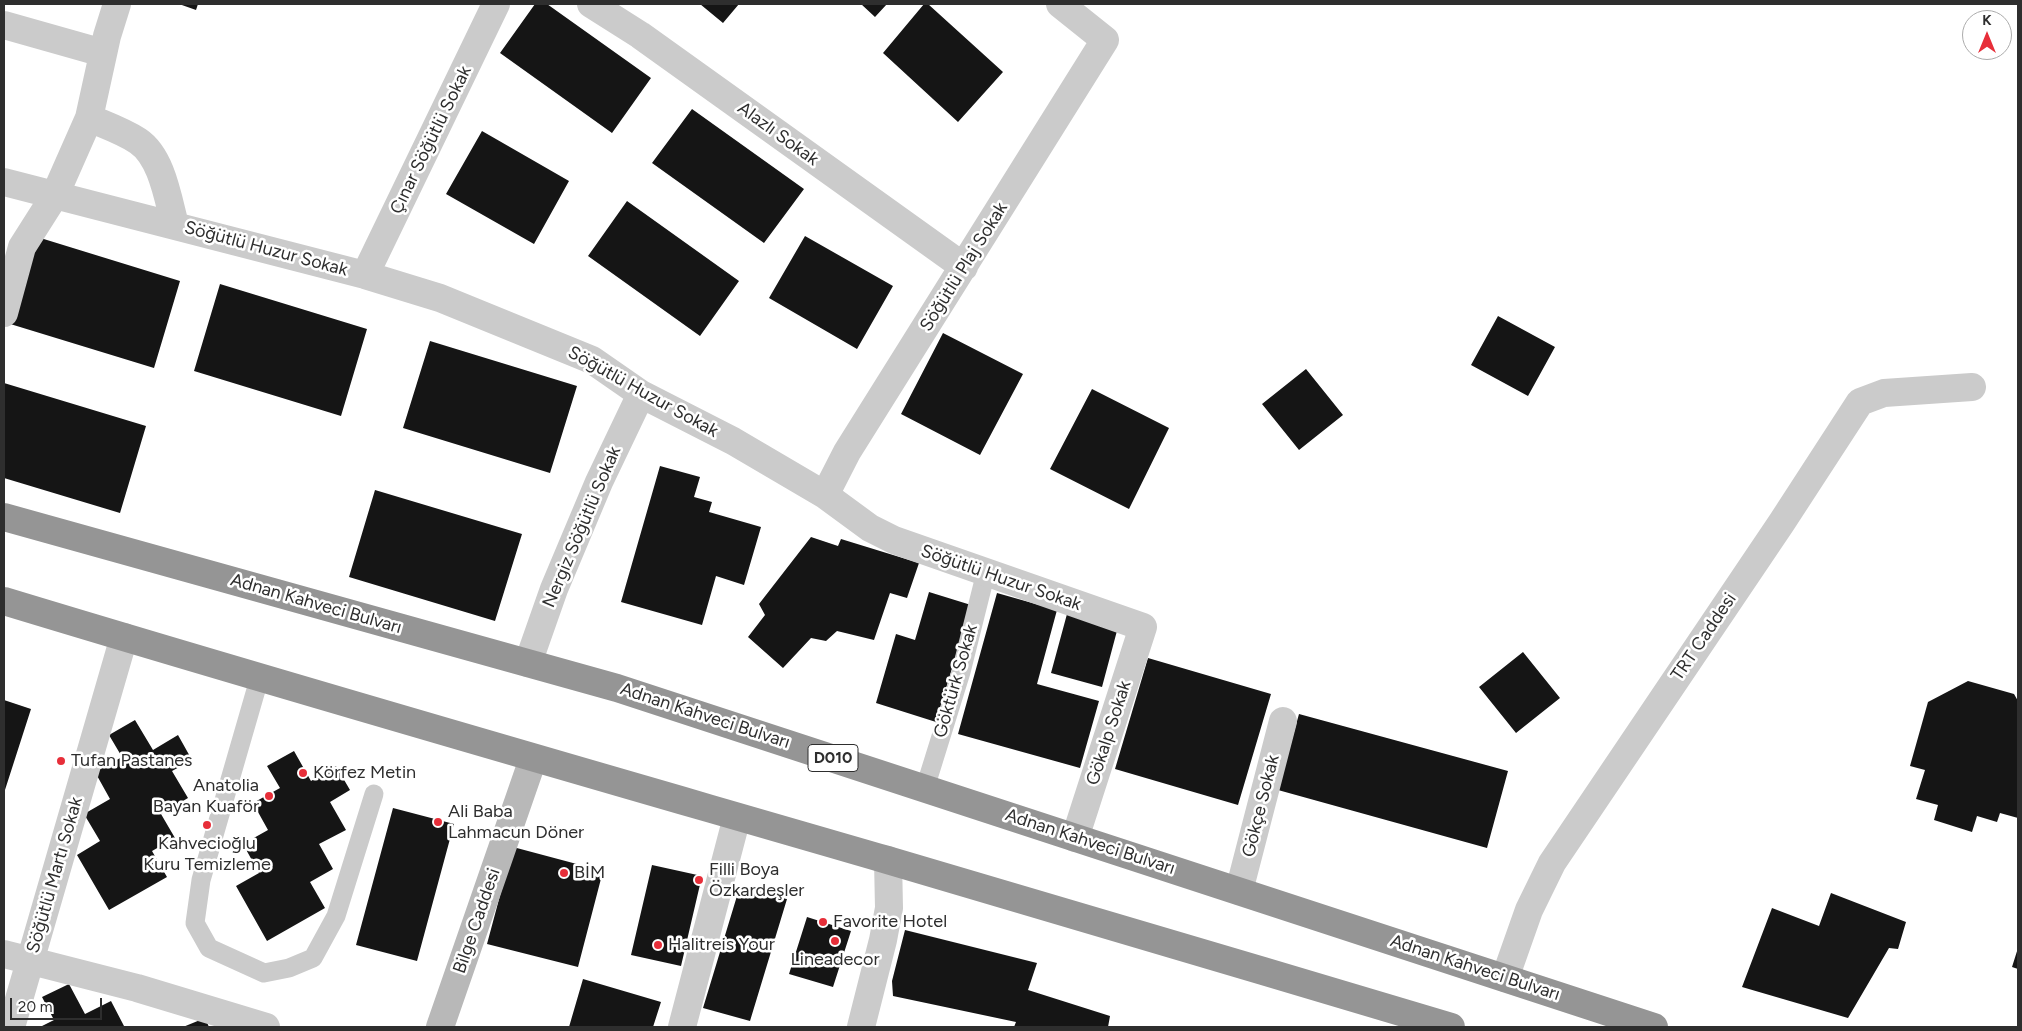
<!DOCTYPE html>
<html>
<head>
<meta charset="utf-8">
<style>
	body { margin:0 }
	#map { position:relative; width:2022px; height:1031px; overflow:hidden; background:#fff; font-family:Figtree,sans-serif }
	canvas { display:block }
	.frame { position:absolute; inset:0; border:5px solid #2e2e2e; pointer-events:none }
	.north { position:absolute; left:1962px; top:10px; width:50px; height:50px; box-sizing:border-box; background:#fff; border:1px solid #ababab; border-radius:50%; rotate:0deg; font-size:14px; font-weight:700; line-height:20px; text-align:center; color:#2e2e2e }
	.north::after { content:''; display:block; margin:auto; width:18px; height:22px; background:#e72e39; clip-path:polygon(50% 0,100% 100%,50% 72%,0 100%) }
	.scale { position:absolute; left:10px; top:998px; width:92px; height:22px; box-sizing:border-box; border:2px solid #2e2e2e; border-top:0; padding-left:6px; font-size:15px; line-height:18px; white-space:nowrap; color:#2e2e2e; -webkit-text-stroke:4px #fff; paint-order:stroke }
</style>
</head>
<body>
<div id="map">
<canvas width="2022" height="1031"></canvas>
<div class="frame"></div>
<div class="north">K</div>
<div class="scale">20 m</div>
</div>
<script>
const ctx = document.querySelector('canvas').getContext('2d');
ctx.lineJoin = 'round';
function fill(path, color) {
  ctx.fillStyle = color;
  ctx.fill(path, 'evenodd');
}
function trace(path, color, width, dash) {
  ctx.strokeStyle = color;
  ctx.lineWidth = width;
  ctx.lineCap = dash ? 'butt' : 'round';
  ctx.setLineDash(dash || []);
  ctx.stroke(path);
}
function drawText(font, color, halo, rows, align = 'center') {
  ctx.font = font + ' Figtree,sans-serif';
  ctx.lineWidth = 5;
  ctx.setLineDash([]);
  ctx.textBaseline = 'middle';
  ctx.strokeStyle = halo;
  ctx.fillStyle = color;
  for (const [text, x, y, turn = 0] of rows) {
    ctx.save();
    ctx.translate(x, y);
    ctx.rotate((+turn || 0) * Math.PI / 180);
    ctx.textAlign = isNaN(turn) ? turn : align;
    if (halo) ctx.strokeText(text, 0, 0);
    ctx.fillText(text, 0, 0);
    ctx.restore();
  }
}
fill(new Path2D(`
	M179,4H198L196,10Z
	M535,4H547L651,78L612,133L500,53Z
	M700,4H739L723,23Z
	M861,4H887L875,17Z
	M924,4H928L1003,72L958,122L883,53Z
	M692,109L804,189L764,243L652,163Z
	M482,131L569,181L534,244L446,194Z
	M627,201L739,281L700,336L588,256Z
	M34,236L180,281L154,368L7,323Z
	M805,236L893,286L857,349L769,298Z
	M220,284L367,329L341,416L194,371Z
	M1498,316L1555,347L1528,396L1471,365Z
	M943,333L1023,374L980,455L901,414Z
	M430,341L577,386L550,473L403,428Z
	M1306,369L1343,415L1299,450L1262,404Z
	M4,383L146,426L120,513L4,478Z
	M1092,389L1169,428L1129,509L1050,469Z
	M660,466L700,477L694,497L712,502L709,512L761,527L744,585L716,576L702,625L621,602Z
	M375,490L522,534L495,621L349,577Z
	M811,537L838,546L841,539L919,563L907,598L890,593L874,640L837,631L826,641L811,638L783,668L748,637L765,615L759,604Z
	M929,592L971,605L936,722L876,703L896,634L915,640Z
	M997,593L1057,610L1037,684L1099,701L1080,768L958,734Z
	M1067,614L1118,627L1102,687L1051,673Z
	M1523,652L1560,698L1516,733L1479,687Z
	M1148,658L1271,694L1238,805L1115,769Z
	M1968,681L2014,694L2018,701V818L2000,813L1997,822L1977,816L1972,832L1934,820L1938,805L1916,799L1925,770L1910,766L1928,702Z
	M4,700L31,709L4,793Z
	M1299,714L1508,771L1487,848L1278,790Z
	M135,720L153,750L178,735L192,760L172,771L188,798L161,814L175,838L152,851L167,877L109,910L77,855L100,841L84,814L110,799L95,772L122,757L109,735Z
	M294,751L311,781L336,766L350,790L330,802L346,830L319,844L333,869L310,882L325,908L267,941L236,886L259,873L243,844L268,830L253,803L280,788L267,766Z
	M393,808L454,824L417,961L356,945Z
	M513,847L603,871L578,967L487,944Z
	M652,865L702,876L681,966L631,955Z
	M740,886L787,899L750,1021L703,1008Z
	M1831,893L1906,922L1898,949L1889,948L1848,1018L1742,987L1772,908L1819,926Z
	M807,917L851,931L833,987L789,974Z
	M905,930L1037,963L1028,990L1110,1016L1108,1027H1014L1016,1022L893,996L892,981Z
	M2018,948V969L2012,967Z
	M583,979L661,1002L653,1027H569Z
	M69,984L85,1014L111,1001L124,1026L120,1027H40L54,1020L42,997Z
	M205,1018L209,1027H183Z`), '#151515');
trace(new Path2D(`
	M260,676L201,880L195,923L209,948L264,973L289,968L313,958L336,916L374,794
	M925,788L961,672L986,572`), '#cbcbcb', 19);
trace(new Path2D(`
	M591,4L640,35L964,267
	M4,25L103,53
	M89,118C105,125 123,131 138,141C162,157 168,199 175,225
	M4,182L365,275L440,298L592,360L641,394L733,441L825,495L870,528L894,540L1143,627L1075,838
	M365,275L496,4
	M4,313L22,247L55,195L89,118L107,36L117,4
	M825,495L847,452L1105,40L1060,4
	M528,663L554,589L599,482L641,394
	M1239,891L1283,721
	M4,954L137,988L266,1027
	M1505,978L1529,910L1552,863L1782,522L1860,402L1884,393L1972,387
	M11,1027L124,637
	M682,1027L737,817
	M861,1027L883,940L889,908L888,860`), '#cbcbcb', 28);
trace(new Path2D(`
	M440,1027L533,759`), '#b8b8b8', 28);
trace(new Path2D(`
	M4,517L617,688L1654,1027
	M4,601C297,690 591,774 884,859C1074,914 1262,971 1451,1027`), '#959595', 28);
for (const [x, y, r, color] of [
	[61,761,5,"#e72e39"],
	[303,773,5,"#e72e39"],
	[269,796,5,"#e72e39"],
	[438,822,5,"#e72e39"],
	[207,825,5,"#e72e39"],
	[564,873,5,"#e72e39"],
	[699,880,5,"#e72e39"],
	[823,922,5,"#e72e39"],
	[835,941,5,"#e72e39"],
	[658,945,5,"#e72e39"]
]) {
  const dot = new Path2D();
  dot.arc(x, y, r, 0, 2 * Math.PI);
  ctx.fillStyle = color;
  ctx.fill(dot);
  trace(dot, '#fff', 2);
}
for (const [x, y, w] of [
	[833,758,50]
]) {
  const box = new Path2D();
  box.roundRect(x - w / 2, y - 13.5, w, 27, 4);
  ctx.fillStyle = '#fff';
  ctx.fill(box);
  trace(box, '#2e2e2e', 1);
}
drawText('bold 16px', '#2e2e2e', null, [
	["D010",833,758]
]);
drawText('18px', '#2e2e2e', '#fff', [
	["Alazlı Sokak",778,134,36],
	["Çınar Söğütlü Sokak",431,140,-64],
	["Söğütlü Huzur Sokak",266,249,15],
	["Söğütlü Plaj Sokak",964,267,-58],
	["Söğütlü Huzur Sokak",643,392,29],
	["Nergiz Söğütlü Sokak",582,527,-67],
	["Söğütlü Huzur Sokak",1001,578,19],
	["Adnan Kahveci Bulvarı",316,604,16],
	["TRT Caddesi",1704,637,-56],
	["Göktürk Sokak",956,681,-74],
	["Adnan Kahveci Bulvarı",705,716,18],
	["Gökalp Sokak",1109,733,-72],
	["Gökçe Sokak",1261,806,-76],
	["Adnan Kahveci Bulvarı",1090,842,18],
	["Söğütlü Martı Sokak",55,875,-74],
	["Bilge Caddesi",477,921,-71],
	["Adnan Kahveci Bulvarı",1475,968,18]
]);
drawText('18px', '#2e2e2e', '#fff', [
	["Tufan Pastanes",71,761],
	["Körfez Metin",313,773],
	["Anatolia",259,786,"right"],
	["Bayan Kuaför",259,807,"right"],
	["Ali Baba",448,812],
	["Lahmacun Döner",448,833],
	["Kahvecioğlu",207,844,"center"],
	["Kuru Temizleme",207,865,"center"],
	["Filli Boya",709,870],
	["Özkardeşler",709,891],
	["BİM",574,873],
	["Favorite Hotel",833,922],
	["Halitreis Your",668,945],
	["Lineadecor",835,960,"center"]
], 'left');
</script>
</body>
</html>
